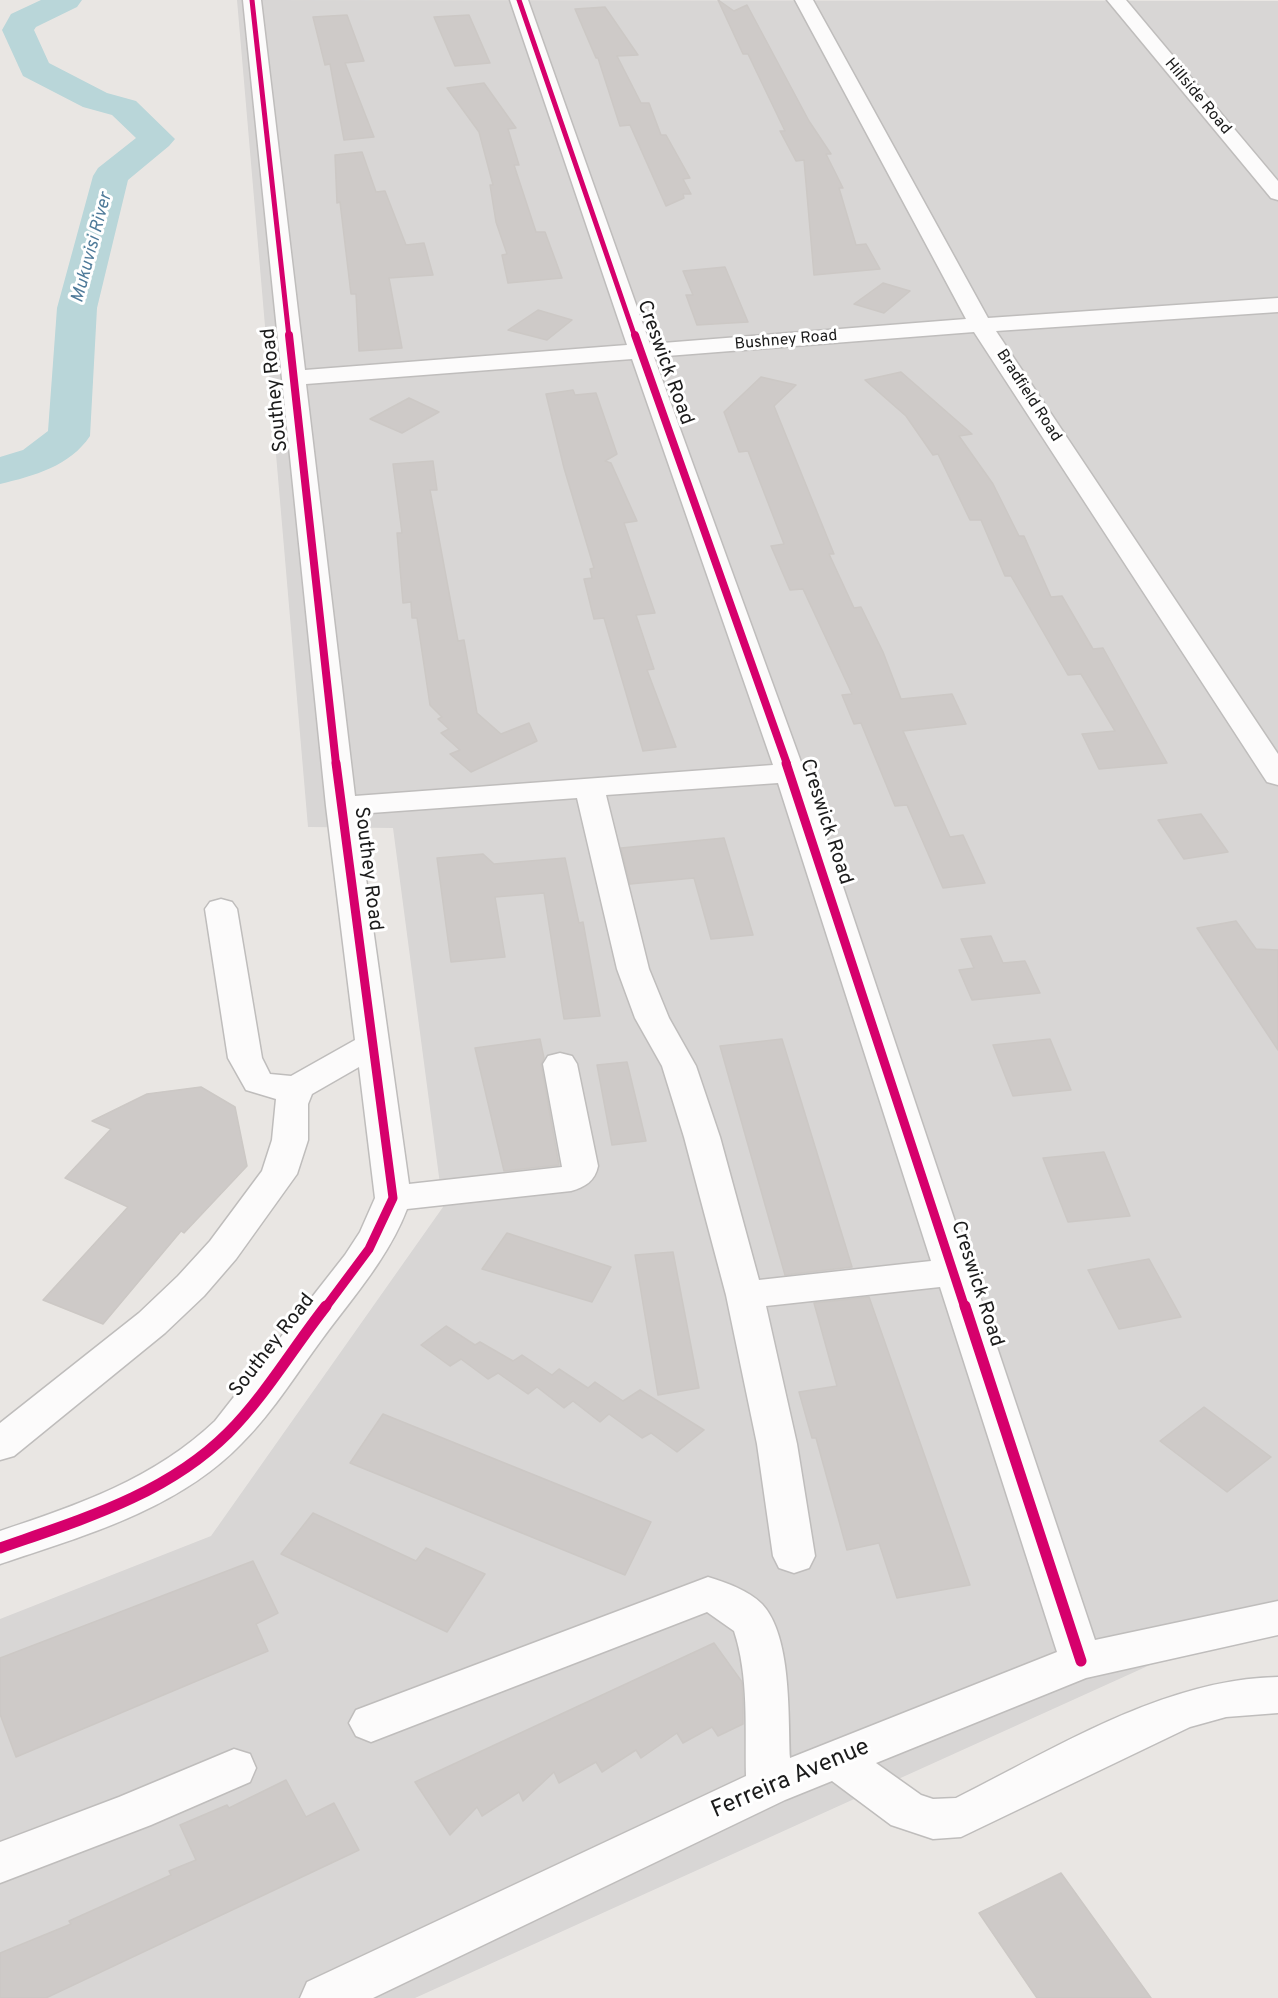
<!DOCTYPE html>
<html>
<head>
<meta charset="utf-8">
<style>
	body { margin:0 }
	canvas { display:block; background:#e9e6e3 }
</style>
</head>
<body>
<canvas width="1278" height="1998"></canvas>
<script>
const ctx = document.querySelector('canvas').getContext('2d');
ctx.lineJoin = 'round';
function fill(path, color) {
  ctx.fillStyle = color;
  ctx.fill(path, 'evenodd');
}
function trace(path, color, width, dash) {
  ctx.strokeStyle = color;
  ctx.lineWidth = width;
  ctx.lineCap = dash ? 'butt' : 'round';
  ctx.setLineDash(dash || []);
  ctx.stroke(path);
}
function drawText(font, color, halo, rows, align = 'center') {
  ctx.font = font + ' Overpass,sans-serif';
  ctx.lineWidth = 6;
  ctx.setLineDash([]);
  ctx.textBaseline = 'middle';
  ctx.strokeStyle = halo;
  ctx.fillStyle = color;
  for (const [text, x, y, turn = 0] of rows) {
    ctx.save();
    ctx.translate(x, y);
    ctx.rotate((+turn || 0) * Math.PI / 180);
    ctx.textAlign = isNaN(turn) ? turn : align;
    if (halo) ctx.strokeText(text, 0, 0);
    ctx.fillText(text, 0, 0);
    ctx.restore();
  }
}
fill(new Path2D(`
	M237,0L1278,1V1607L415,1998H0V1619L211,1536L443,1207L393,828L308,827Z`), '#d8d6d5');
fill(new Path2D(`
	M41,0H82L77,7L36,27L34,30L49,63L107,93L136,101L175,139L169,146L128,180L97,308L90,436C70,466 34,476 0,484V457L23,450L48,431L57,308L93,176L98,168L136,138L112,115L83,107L23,76L2,30L11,14Z`), '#b9d6d9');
const building = new Path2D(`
	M718,0L734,11L747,5L809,121L831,154H826L843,188H839L856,245L866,244L880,269L814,275L804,160L796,161L780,131H785L748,54H743Z
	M605,7L638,55L617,56L641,103H649L661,135H666L690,178L683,179L691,194H683L684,198L666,206L630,125L620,126L598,58H596L575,9Z
	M347,15L364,61L345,63L374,137L344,140L330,64L325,65L313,17Z
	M469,15L490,63L455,66L434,17Z
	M484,83L516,128L508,129L519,165H514L536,232H545L562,278L508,283L502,255L507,254L496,222L490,185H493L479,132L447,88Z
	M362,152L376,192L385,191L406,245L424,243L433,275L389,278L402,348L359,351L356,294H351L340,202L337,203L335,155Z
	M725,267L748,322L697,325L686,295H693L683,271Z
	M883,283L910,291L884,313L854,304Z
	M538,310L572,320L547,340L508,330Z
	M901,372L972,434L959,436L993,484L1019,536H1024L1051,597L1062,596L1093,649L1103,648L1167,763L1099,769L1082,734L1115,731L1081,674L1068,675L1011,576H1005L981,520H970L938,454L933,455L906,416L865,380Z
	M761,377L796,385L774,406L834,554H829L854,608L861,607L883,652L901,699L952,694L966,724L903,731L950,837L963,835L985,883L943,888L907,805L895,806L861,723L854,724L842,695L852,694L803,589L790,590L771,546L784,544L748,451L739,452L724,412Z
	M573,390L575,395L596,393L617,454L605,461L611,463L637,521L624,523L655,613L636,615L654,669L647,670L676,747L643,751L604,618L594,619L584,579L592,578L590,569L594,568L564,468L546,394Z
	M409,398L439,412L402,433L370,419Z
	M433,461L437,490H430L458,641L464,640L477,713L501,734L529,723L537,741L471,772L450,754L460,750L441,733L449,729L438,719L442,717L430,705L417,618H412L411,602L403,603L397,533H402L393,464Z
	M1201,814L1228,852L1184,859L1158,820Z
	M724,838L753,935L711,939L694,878L630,884L621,848Z
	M483,854L494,864L565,858L579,923L583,922L600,1016L564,1019L544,893L495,897L505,957L451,962L437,858Z
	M1236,921L1256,949L1278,950V1050L1197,928Z
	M991,936L1003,963L1025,961L1040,993L972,1000L959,970L974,968L961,939Z
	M540,1039L544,1058L541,1064L559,1165L504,1171L475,1048Z
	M782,1039L852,1267L785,1275L720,1046Z
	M1050,1039L1071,1090L1013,1096L993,1045Z
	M627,1062L646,1141L612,1145L597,1065Z
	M201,1087L235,1107L247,1166L184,1233L181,1231L103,1324L43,1300L128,1207L65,1178L111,1129L92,1121L147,1094Z
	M1104,1152L1130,1216L1068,1222L1043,1158Z
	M507,1233L611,1267L592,1302L482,1269Z
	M673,1252L699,1388L658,1395L635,1255Z
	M1149,1259L1181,1317L1119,1329L1088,1270Z
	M869,1297L970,1585L897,1598L879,1543L847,1550L816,1438H812L799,1392L837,1386L814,1303Z
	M446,1326L475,1345L480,1342L513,1361L522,1355L552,1375L559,1369L588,1388L595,1382L623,1401L640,1390L704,1430L677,1452L651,1433L642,1438L609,1414L600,1422L573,1401L564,1408L537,1387L528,1394L498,1373L488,1379L461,1359L450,1366L421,1345Z
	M1204,1407L1271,1457L1227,1492L1160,1441Z
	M383,1414L651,1522L625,1575L350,1463Z
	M313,1513L416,1561L426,1548L485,1574L447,1632L281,1554Z
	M253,1561L278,1613L256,1624L268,1651L16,1757L0,1714V1658Z
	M714,1643L742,1682L743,1703V1724L718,1736L712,1727L683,1743L677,1733L641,1758L636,1750L602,1772L596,1762L559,1783L554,1772L523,1801L519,1792L482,1816L477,1807L450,1835L415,1782Z
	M286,1780L306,1817L334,1803L359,1850L46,1998H0V1953L71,1924L69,1921L171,1875L169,1871L196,1860L180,1825L227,1805L229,1808Z
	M1061,1873L1151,1998H1037L979,1913Z`);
fill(building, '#cecac8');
trace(building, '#ccc8c5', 1.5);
const minor = new Path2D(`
	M243,0H261L305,370L627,345L510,0H528L650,344L966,319L795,0H813L988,318L1278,298V312L996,331L1278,754V785L1267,782L1263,776L974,332L654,357L805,773L1095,1640L1278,1601V1635L1086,1678L876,1763L921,1795L933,1799L956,1798C1056,1748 1165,1679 1278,1677V1713L1226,1717L1190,1727L961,1837L933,1839L891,1825L832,1781L785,1800L373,1998H300L307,1982L746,1776C745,1729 749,1676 734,1631L707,1612L371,1742L356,1736L349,1723L356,1710L708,1577C727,1583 748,1590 762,1604C792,1636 788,1716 790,1758L1057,1652L940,1287L766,1306L797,1444L815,1556L809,1568L794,1573L779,1568L773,1556L757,1444L726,1295L684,1137L662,1066L635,1018L617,969L577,798L357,814L409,1184L562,1167L543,1064L548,1056L560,1053L572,1056L577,1064L598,1166C595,1181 585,1187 571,1191L407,1209C389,1256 355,1295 325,1335C298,1371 274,1411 242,1443C179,1509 84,1536 0,1564V1531C78,1505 154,1479 215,1421L345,1255L360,1232L375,1198L359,1067L312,1094L308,1104V1140L297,1174L236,1259L204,1296L165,1333L14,1456L0,1460V1423L139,1313L178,1276L210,1241L262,1171L272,1140L276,1099L246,1090L228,1058L205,909L210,902L221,899L232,902L237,909L262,1058L270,1074L291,1076L355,1040L326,806ZM632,359L773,765L355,796L306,384ZM778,783L931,1261L759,1280L720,1137L696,1066L669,1018L649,969L606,795Z
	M1107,0H1126L1278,181V200L1271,198Z
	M234,1749L250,1754L256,1768L250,1782L151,1825L0,1883V1842L119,1797Z`);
trace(minor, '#bfbdbc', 3);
fill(minor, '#fcfbfb');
trace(new Path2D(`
	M252,0L289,337
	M519,0L635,337`), '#d6006c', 5);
trace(new Path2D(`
	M289,335L336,764
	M635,335L787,764`), '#d6006c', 8);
trace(new Path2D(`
	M786,763L965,1308
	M325,1308L369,1249L393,1198L336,763`), '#d6006c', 9);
trace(new Path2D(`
	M965,1306L1081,1661
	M0,1548C80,1520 166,1495 228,1433C265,1396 293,1348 326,1306`), '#d6006c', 11);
drawText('16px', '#1b1b1b', '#fff', [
	["Hillside Road",1197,97,50],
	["Bushney Road",786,341,-5],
	["Bradfield Road",1028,396,57]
]);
drawText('italic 18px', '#4e7a99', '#fff', [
	["Mukuvisi River",93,248,-75]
]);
drawText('20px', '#1b1b1b', '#fff', [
	["Creswick Road",664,363,70],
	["Southey Road",276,390,-96],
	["Creswick Road",825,822,72],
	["Southey Road",367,869,83],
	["Creswick Road",976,1284,72],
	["Southey Road",273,1346,-52]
]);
drawText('24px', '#1b1b1b', '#fff', [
	["Ferreira Avenue",791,1780,-23]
]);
</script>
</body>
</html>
